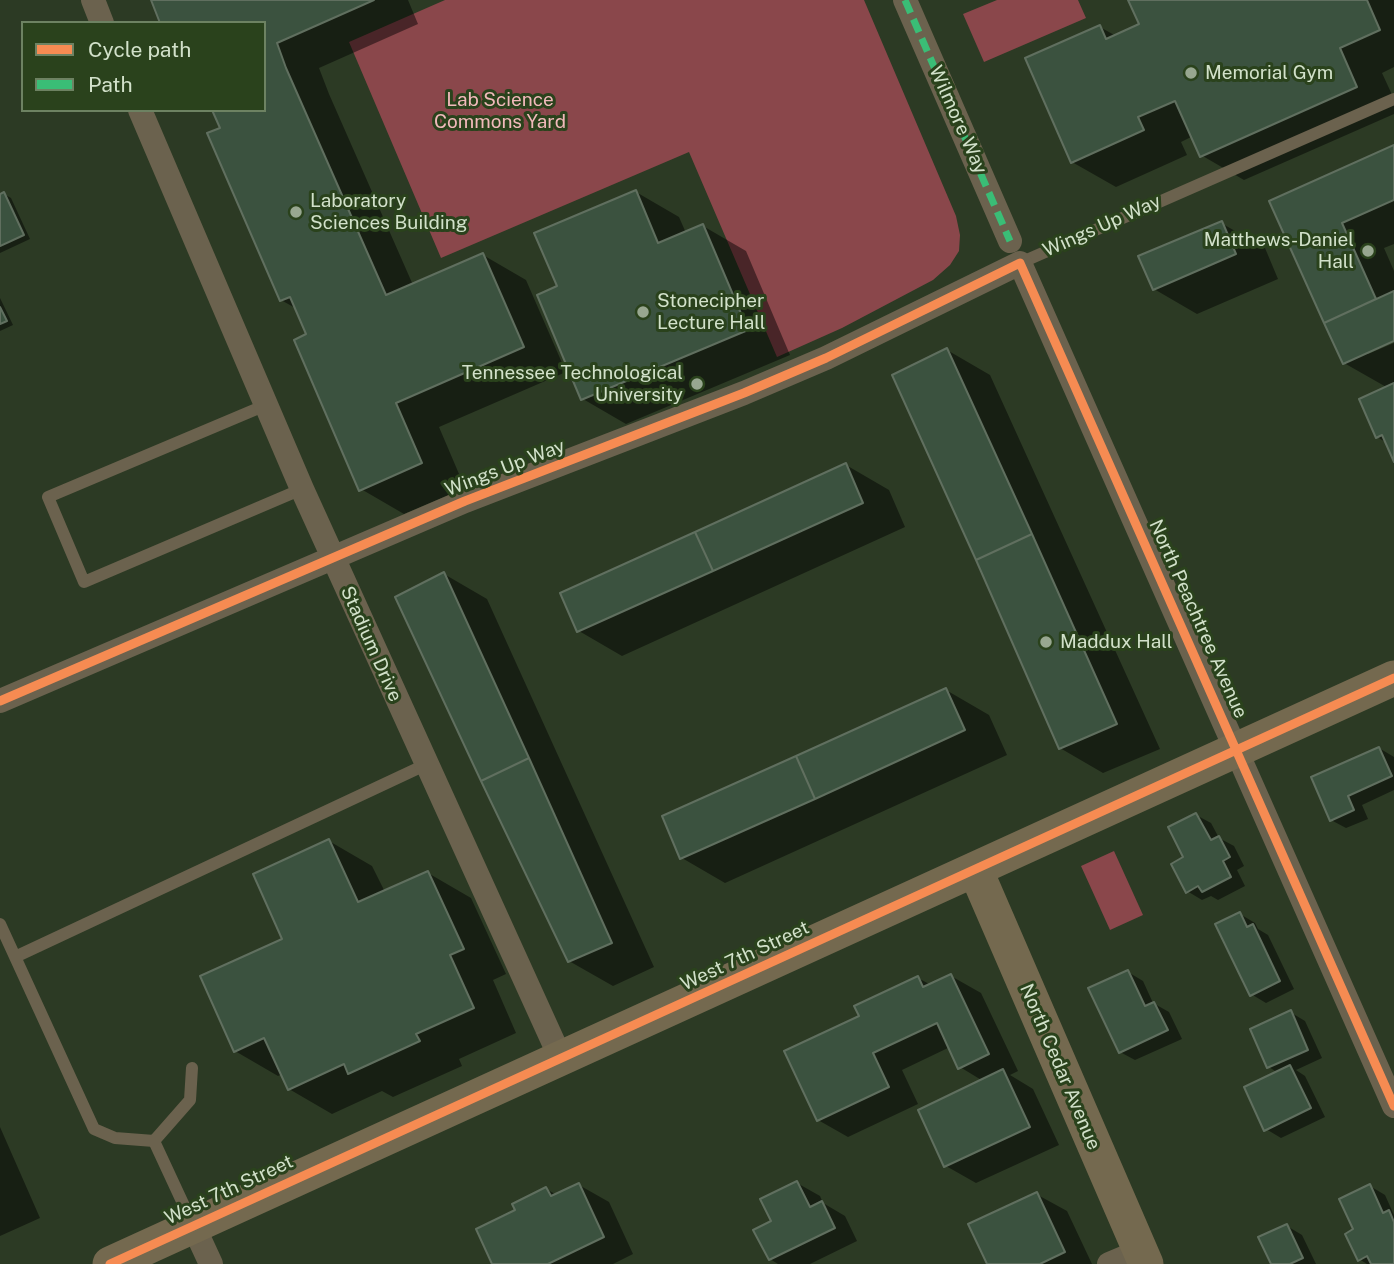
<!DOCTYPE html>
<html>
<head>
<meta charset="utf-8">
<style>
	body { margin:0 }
	#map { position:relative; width:1394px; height:1264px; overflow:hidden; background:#2c3a24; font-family:"Public Sans",sans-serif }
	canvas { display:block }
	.legend { position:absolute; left:21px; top:21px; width:245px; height:91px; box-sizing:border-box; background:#2a421c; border:2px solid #6d8262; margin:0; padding:9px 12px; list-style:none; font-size:21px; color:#d2e1ca }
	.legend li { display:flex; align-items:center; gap:14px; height:35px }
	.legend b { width:35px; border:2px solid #6d8262 }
</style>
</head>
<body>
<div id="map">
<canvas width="1394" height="1264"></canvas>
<ul class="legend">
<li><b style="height:9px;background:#f68b52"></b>Cycle path</li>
<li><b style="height:9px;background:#3abd76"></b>Path</li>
</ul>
</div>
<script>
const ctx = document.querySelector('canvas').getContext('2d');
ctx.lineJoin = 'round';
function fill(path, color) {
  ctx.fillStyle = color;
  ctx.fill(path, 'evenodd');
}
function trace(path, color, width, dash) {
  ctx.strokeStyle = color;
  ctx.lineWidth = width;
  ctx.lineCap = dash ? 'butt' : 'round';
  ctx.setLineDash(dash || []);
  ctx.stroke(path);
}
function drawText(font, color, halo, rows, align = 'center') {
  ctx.font = font + ' "Public Sans",sans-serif';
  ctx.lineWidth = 6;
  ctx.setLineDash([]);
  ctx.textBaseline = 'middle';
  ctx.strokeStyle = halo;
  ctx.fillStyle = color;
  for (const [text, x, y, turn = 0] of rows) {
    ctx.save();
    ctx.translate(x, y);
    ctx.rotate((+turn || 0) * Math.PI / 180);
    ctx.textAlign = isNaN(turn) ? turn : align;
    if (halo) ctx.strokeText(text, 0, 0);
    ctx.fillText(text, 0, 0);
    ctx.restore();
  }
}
fill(new Path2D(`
	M445,0H864L956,216L960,235L959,251L950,265L933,280L842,328L777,357L689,152L441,258L349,42Z
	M997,0H1078L1086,18L984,62L963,14Z
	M1114,851L1143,915L1110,930L1081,866Z`), '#8a474b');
fill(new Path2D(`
	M153,0H408L418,24L319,68L329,94L413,285L483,255L526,280L566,372L439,427L465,488L404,514L361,489L309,335L297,309L281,300L264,110V23Z
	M1130,0H1394V67L1382,73L1394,99V114L1244,180L1201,155L1193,136L1181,142L1187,155L1116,187L1072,162L1100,27L1116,36L1141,25Z
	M1394,147V244L1384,248L1394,271V339L1368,351V354L1394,343V457L1387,443L1377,437L1388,388L1344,363L1271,202Z
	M636,192L679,217L686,233L703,226L746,251L790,355L626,424L583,399L559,287Z
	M4,194L11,198L30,239L0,253V196Z
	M1221,223L1265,248L1278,279L1197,314L1154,289Z
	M0,298L13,325L0,331Z
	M947,350L990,375L1160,749L1103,773L1060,748Z
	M846,465L889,490L905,527L622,656L579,631Z
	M444,574L487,599L654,967L613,986L569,961Z
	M946,690L989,715L1007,755L725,883L682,858Z
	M1379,748L1394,757V790L1362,805L1368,819L1346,828L1331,820Z
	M1196,815L1211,823L1219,838L1234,846L1244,866L1237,870L1245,886L1218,900L1211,896L1202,900L1187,891L1186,858Z
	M329,841L372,866L385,892L428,873L471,898L506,974L493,980L516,1033L459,1059L462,1066L393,1097L382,1091L332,1114L289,1089L282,1074L278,1076L235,1051Z
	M1240,914L1255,923L1258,929L1268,935L1294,989L1266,1003L1251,994Z
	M1128,972L1143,981L1153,1003L1169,1012L1182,1039L1135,1060L1120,1052Z
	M951,976L981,993L1018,1071L1010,1075L1033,1089L1059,1145L976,1183L946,1166L983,1081L960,1067L950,1047L902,1070L918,1104L848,1137L818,1120L861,1016L918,978L931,985Z
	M1290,1012L1305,1021L1322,1058L1296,1070L1305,1076L1325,1117L1281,1138L1266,1129L1278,1073L1269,1067Z
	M0,1127L40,1218L0,1236Z
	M797,1183L820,1196L823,1203L845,1216L857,1241L810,1264H778L770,1259Z
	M579,1185L609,1202L633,1254L613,1264H494L517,1211L546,1189L557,1195Z
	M1370,1186L1385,1195L1394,1215V1264H1367L1359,1259L1356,1230Z
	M1036,1194L1067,1211L1092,1264H989Z
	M1287,1226L1302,1235L1316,1264H1273Z`), '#0007');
const building = new Path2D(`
	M151,0H374L277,43L286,68L386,295L483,253L524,347L396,403L422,463L359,491L294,340L306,334L290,297L280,301L207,133L220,128L212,110H264V23H160Z
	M1128,0H1367L1380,30L1340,48L1357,87L1200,157L1175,101L1138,117L1144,130L1071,163L1025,58L1100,25L1106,39L1139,24Z
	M1394,145V200L1342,223L1376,299L1324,323L1269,201Z
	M636,190L658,243L703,224L748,330L581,400L537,295L557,286L534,233Z
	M4,192L24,235L0,246V194Z
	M1222,221L1236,254L1153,290L1138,256Z
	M1394,291V341L1343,364L1324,323Z
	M0,307L7,321L0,324Z
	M947,348L1032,534L976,560L892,375Z
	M1394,383V462L1382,435L1376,438L1359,399Z
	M846,463L863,503L713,571L695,532Z
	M695,532L713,571L577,632L560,593Z
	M1032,534L1117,724L1059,749L976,560Z
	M444,572L529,758L481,781L395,597Z
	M946,688L965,730L815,799L796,756Z
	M1379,747L1392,776L1348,796L1354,810L1330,821L1311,777Z
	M796,756L815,799L680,859L662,816Z
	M529,758L612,943L568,962L481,781Z
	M1196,813L1211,840L1219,836L1230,857L1223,861L1231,877L1202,892L1198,886L1186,893L1171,864L1183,857L1168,827Z
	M329,839L358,902L428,871L464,949L450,955L474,1008L416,1034L420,1041L348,1074L344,1064L288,1090L264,1038L234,1052L200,976L282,939L253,874Z
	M1240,912L1247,927L1253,924L1280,981L1250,996L1215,924Z
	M1128,970L1145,1006L1154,1002L1168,1030L1119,1053L1088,988Z
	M951,974L989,1054L958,1069L937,1023L873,1053L889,1087L817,1121L784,1051L859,1016L854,1006L918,976L923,987Z
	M1291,1010L1308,1050L1267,1068L1250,1029Z
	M1290,1065L1311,1108L1264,1131L1244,1087Z
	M1003,1069L1030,1127L944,1167L918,1110Z
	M797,1181L810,1207L822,1201L835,1228L769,1260L753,1230L771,1221L760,1199Z
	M579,1183L604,1237L548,1264H492L476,1229L515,1210L512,1204L546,1187L551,1196Z
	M1370,1184L1383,1213L1389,1210L1394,1222V1264H1371L1367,1256L1358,1261L1345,1234L1353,1229L1339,1199Z
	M1037,1192L1065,1252L1040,1264H987L968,1224Z
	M1287,1224L1303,1258L1290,1264H1271L1258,1237Z`);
fill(building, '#3b523f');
trace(building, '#606f5f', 2);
trace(new Path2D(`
	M1020,263L1394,99
	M266,405L48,497L84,582L302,489
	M0,924L94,1129L115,1138L154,1141
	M15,957L425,765
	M192,1068L190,1100L154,1141L193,1225`), '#6b624e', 12);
trace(new Path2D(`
	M93,0L102,23
	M905,0L1010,241
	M140,110L302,489L561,1059
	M0,701L465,501L744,393L826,358L1020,263L1394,1106
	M193,1225L211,1264
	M1109,1264L1140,1251`), '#6b624e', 24);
trace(new Path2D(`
	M975,869L1146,1264
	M110,1264L1394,678`), '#74694f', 35);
trace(new Path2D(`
	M905,0L1010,241`), '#3abd76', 7, [14, 7]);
trace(new Path2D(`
	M0,701L465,501L744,393L826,358L1020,263L1394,1106
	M110,1264L1394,678`), '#f68b52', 9);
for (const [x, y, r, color] of [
	[1191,73,7,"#98a790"],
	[296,212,7,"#98a790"],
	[1368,251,7,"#98a790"],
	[643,312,7,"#98a790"],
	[697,384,7,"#98a790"],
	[1046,642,7,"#98a790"]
]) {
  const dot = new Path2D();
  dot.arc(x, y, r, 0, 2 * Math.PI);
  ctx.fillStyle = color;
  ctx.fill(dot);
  trace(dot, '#2a421c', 2.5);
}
drawText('19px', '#d2e1ca', '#2a421c', [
	["Memorial Gym",1205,73],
	["Laboratory",310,201],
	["Sciences Building",310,223],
	["Matthews-Daniel",1354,240,"right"],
	["Hall",1354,262,"right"],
	["Stonecipher",657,301],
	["Lecture Hall",657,323],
	["Tennessee Technological",683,373,"right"],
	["University",683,395,"right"],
	["Maddux Hall",1060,642]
], 'left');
drawText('19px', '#f2b9bb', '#2a421c', [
	["Lab Science",500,100],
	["Commons Yard",500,122]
]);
drawText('19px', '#d2e1ca', '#2a421c', [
	["Wilmore Way",958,120,66],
	["Wings Up Way",1102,226,-24],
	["Wings Up Way",505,468,-21],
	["North Peachtree Avenue",1198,619,66],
	["Stadium Drive",371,644,66],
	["West 7th Street",745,956,-25],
	["North Cedar Avenue",1060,1067,67],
	["West 7th Street",229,1190,-25]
]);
</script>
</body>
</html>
